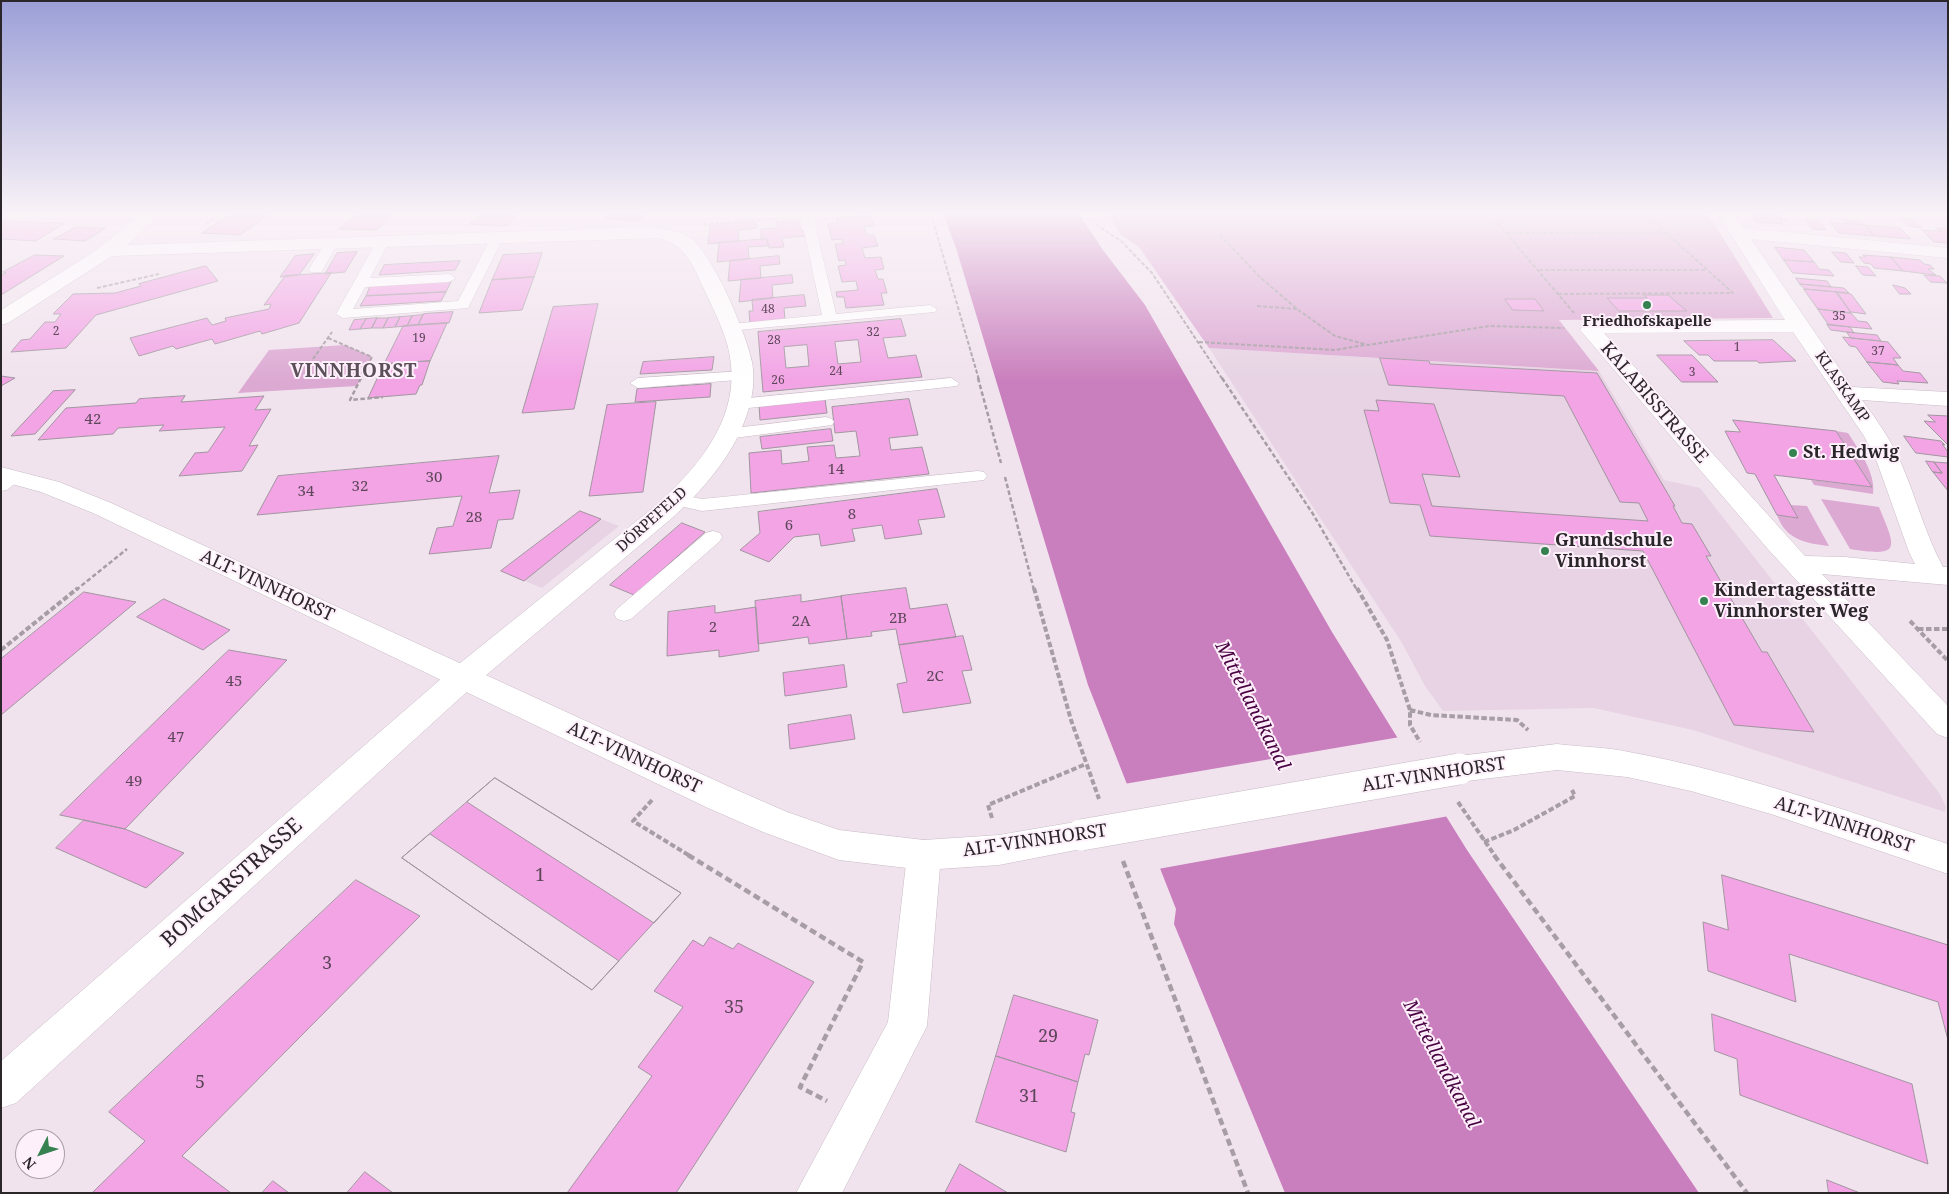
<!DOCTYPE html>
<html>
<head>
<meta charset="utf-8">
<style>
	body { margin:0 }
	#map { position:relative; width:1949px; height:1194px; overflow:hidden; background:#f1e3ee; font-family:"Noto Serif",serif }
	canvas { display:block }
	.frame { position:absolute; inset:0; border:2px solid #2b262a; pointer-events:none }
	.north { position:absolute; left:15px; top:1129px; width:50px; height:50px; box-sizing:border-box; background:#fef0fb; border:1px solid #aa9fa7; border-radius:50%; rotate:229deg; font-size:14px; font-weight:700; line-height:20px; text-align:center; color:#2b262a }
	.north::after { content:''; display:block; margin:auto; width:18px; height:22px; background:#358150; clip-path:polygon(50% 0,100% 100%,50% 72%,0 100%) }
</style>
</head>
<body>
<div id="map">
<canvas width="1949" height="1194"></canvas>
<div class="frame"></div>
<div class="north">N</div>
</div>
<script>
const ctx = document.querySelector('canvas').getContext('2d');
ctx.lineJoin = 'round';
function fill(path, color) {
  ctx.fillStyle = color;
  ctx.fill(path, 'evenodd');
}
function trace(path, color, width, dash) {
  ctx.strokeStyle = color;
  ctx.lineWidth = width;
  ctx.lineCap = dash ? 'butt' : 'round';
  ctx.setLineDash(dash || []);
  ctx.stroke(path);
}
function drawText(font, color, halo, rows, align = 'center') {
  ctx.font = font + ' "Noto Serif",serif';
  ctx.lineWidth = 4;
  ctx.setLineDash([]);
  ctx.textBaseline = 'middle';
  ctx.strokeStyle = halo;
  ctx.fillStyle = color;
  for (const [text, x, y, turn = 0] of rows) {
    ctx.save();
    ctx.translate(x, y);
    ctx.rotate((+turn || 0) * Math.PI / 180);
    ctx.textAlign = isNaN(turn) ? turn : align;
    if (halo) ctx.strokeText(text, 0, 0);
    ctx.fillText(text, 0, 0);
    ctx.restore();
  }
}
fill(new Path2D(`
	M1209,348L1599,371L1664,480L1700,488L1940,794L1946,807L1945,812L1693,730L1594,708L1443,711L1425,686L1402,643Z
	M580,511L619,526L542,588L501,571Z`), '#e7d3e3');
fill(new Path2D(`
	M1108,214H1708L1773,318L1559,320L1599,371L1209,348L1139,247L1121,235Z
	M345,345L372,357L357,386L238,393L269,350Z
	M1836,431L1848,433C1859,450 1876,473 1873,494L1814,485L1811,480L1872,487Z
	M1821,499L1879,507C1897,550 1901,557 1850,549Z
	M1791,505L1807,506L1829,546C1805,543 1786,540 1777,515L1797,518Z`), '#dca9d3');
fill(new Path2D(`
	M943,214H1079L1103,250L1145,305L1332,632L1467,850L1699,1193H1285L1174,924L1176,909L1088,685L956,248Z`), '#c97fbd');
fill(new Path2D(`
	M1400,737L1449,816L1158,869L1124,784Z`), '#f1e3ee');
const building = new Path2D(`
	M231,214H269L240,235L202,233Z
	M357,214H395L376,230L339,229Z
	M480,214H518L507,226L470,224Z
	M608,214H646L641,221L604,219Z
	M1751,214H1778L1788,222L1781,221L1783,224L1756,222Z
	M871,215L874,226L864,227L867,235H874L878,246L862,248L865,258L881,257L884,269L875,270L878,279H883L887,293H881L884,305L846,308L844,297H837L836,292L858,290L856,281L842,282L838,266L846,265L845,260L839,261L835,244H843L842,239L832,240L828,224L838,223L836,218Z
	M1901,218L1913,219L1922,228L1909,226Z
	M1843,219L1861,221L1865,225L1847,224Z
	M799,220L801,231L805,230L806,236L782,238L784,247L769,248L767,239H761V229L776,228V222Z
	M1806,220L1819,221L1826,230L1813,229Z
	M5,221L65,223L36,241L1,239V223Z
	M756,222L757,228L738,230L739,241L708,244L710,225Z
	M1830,222L1865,225L1874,236L1839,233Z
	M1865,225L1900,228L1911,239L1874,236Z
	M76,227L106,228L85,241L54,239Z
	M1936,228H1948V243L1934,242L1922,230L1941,231Z
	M767,239L768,246L748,247L749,259L717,262L719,243Z
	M1775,247L1804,250L1814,262L1784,260Z
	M357,252L345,272L325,274L337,253Z
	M1832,252L1846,253L1854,263L1841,262Z
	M542,253L534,277L492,280L503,255Z
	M314,254L299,275L280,277L295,256Z
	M35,255L64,256L1,295V275L6,273L3,272Z
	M1863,255L1891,257L1903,271L1874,268L1871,264L1864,263L1859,257H1865Z
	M779,256L780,264L760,266L761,278L728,281L730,261Z
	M1891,257L1920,260L1924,264L1930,265L1934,269H1928L1936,275L1903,271Z
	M1784,260L1814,262L1819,269L1829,270L1834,276L1793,273Z
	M460,261L455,270L379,275L384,265Z
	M206,266L218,281L96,315L66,348L11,352L21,340L30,339L45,322H55L61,314H53L73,294L115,293L141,286L139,284Z
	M1856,266L1868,267L1876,276L1863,275Z
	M331,273L299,323L262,334L260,331L215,344L212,339L176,349L173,346L139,356L130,338L207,318L212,325L226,321L225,318L269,309L271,304L264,305L285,276Z
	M792,275L793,283L772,285L773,298L739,302L741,280Z
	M1924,275L1940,276L1947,283L1931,282Z
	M534,277L522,310L479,313L492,280Z
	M1796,278L1827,281L1831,287L1800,284Z
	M451,282L446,292L366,296L370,286Z
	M1800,284L1844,288L1849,293L1805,289Z
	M1893,285L1905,288L1911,294H1900Z
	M1804,289L1837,292L1851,313L1818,309Z
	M446,292L441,301L360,306L366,296Z
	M1836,292L1851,294L1866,314L1851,312Z
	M804,295L806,306L784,308L785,320L750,323L749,311H753L752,300Z
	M1644,295H1668L1687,311H1619L1607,298H1647Z
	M1505,299H1535L1544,311L1513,310Z
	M598,304L574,409L522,413L553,307Z
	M1818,309L1851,313L1858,321L1867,322L1872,329L1829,325Z
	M453,312L449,323L418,325L423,314Z
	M423,315L418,325L407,326L412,316Z
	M412,316L407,326L395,327L400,317Z
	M400,317L395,327L383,328L388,318Z
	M377,318L372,328L360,329L366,319Z
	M377,318H388L383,328H372Z
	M366,319L360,329L349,330L354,320Z
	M901,319L906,336L883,338L888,358L916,355L922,377L763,392L758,332ZM858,340L861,362L838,364L835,342ZM807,345L809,366L786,368L784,347Z
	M447,323L430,361L384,364L403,326Z
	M1827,324L1850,327L1854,333L1831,330Z
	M1847,332L1877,335L1881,341L1851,338Z
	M1843,337L1888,342L1901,358H1893L1898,365L1867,362L1856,347L1850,346Z
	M1773,340L1796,361L1759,363L1757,361H1714L1708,355H1699L1684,341Z
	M1657,355H1692L1718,382H1682Z
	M714,357L712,370L640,374L643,362Z
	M1380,358L1429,361L1430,364L1597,373L1675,506H1673L1682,523L1692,524L1711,556H1706L1762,652H1767L1814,732L1734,725L1643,551L1430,536L1420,505L1390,503L1364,410L1379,411L1376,400L1434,404L1460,477L1422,474L1432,506L1648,521L1639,503L1620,502L1564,396L1389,385Z
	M430,361L422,385H420L416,394L368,398L384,364Z
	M1867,362L1898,365L1903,371L1920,373L1928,383L1897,381L1899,384L1883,382Z
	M1,376L15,378L1,386Z
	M711,384L710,397L635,402L637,389Z
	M75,390L35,434L11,436L53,391Z
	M185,396L181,402L264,396L255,410L271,409L249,446L258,445L242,471L179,476L195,453L208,452L225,427L159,431L164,425L118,428L113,434L38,440L66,408L136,403L139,399Z
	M825,399L827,413L760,420L759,405Z
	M909,399L918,435L889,438L891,450L922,447L929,474L751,493L749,453L781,450L782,464L809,461L807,447L834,445L836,458L860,456L856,431L835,433L832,407Z
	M656,402L643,492L589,496L607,405Z
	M1928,415L1948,416V445L1924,421L1935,422Z
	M1733,420L1836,431L1872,487L1774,475L1798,518L1777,515L1755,474L1747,473L1725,431L1740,432Z
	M831,429L833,441L762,449L760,437Z
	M1904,436L1941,441L1945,445L1942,444L1948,452V457L1916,453Z
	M499,456L489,493L520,490L513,519L498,520L491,548L429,554L437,528L453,526L462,496L257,515L278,476Z
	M1926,461L1934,462L1942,473L1933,472Z
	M1934,462L1948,463V491L1933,472L1942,473Z
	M937,489L945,517L918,520L922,534L885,539L882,525L852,529L855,541L821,546L819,534L794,537L769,562L740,550L760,533L758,512Z
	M580,511L601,519L524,581L501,571Z
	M682,523L705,532L634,595L610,585Z
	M906,588L910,609L947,604L956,637L899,645L896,629L871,632L872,636L847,639L841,596Z
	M84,592L136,602L1,715V659Z
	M801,595V602L841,596L847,639L809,644L808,637L758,644L755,601Z
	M164,599L230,630L203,650L137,617Z
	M715,606V613L756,607L759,651L719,657V650L667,656L668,612Z
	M963,636L972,670L962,671L971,703L903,713L897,684L907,682L899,645Z
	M229,650L287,660L125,829L60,815Z
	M844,665L847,687L785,696L783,673Z
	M851,715L855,739L790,749L788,725Z
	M495,778L681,893L654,923L467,802Z
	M495,778L681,893L592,990L402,858Z
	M84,820L125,829L184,853L146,888L56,848Z
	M430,834L619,961L592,990L402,858Z
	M1722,875L1948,945V1040L1938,1002L1789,954L1796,1002L1708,971L1703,922L1728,930Z
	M356,880L420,916L182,1156L231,1193H92L145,1141L109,1112Z
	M710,937L733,949L738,943L814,982L676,1193H567L652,1076L638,1067L683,1007L654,991L693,940L703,946Z
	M1014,995L1098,1020L1089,1055L1085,1054L1078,1082L996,1056Z
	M1712,1014L1912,1084L1928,1164L1740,1095L1737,1059L1715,1051Z
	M996,1056L1078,1082L1071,1112L1075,1113L1066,1152L976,1122Z
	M960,1164L1008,1193H945Z
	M365,1172L393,1193H347Z
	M1827,1180L1860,1193H1829Z
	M273,1181L289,1193H262Z`);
fill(building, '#f2a4e5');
trace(building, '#a1959f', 1);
const lane = new Path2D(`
	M802,214H812L813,216L836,314L930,305L937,309L935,312L727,331L725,328L732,324L822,315L801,216Z
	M497,234L503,238L468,308L343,318L336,314L378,239L383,238L389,242L370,278L449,274L456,278L449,282L365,287L353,309L458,301L491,238Z
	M332,239L338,243L323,269L321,272H311L309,269L327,240Z
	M743,371L751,376L749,379L638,388L630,383L638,378Z
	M951,378L959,383L957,386L739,409L731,404L739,399Z
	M826,417L832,419L834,422L832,425L727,439L721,438L719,434L721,430L727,429Z
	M978,471L984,472L987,476L984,480L702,511L671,504L668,500L671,496L677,494L702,499Z
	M14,472L20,473L23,477L7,490L1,491V478Z
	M713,531L720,533L722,537L720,541L631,619L624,621L617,619L614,614L617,609L706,533Z`);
const street = new Path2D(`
	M142,214H160L127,245L641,227C657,228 675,228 689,237C713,253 746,333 752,362C754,374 754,387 751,399C741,447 707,486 672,518L471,688L16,1103L1,1108V1061L449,672L654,507C695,471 737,423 731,365C729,338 715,313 704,289C693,266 686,244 658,238L112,256L8,323L1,325V310L92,253Z
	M1718,214H1734L1744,228L1948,248V258L1751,239L1852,387L1948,392V406L1862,400C1877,420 1891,440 1901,463C1916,497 1925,534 1943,567H1948V585L1822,574L1948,706V738L1937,734L1767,548L1580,330L1583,326L1605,321L1785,320ZM1793,332L1864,436L1877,462L1909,552L1915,564L1845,557L1805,556L1604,333Z
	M924,840L936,844L941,855L927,1026L842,1193H796L888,1022L907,855L912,844Z`);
const secondary = new Path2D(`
	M1,467L59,482L111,503L732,788L787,812L839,830L924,840L999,835L1081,821L1093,825L1098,835L1093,845L1081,849L999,865L924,870L839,860L763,832L708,808L93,513L41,492L1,481Z
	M1557,744C1581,747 1606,747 1629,752C1738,772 1843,810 1948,844V874L1771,814L1691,791L1627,777L1557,770L1459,782L1448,778L1443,769L1448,760L1459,756Z`);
trace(lane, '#c8bbc5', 1);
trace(street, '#c8bbc5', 1);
trace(secondary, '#c8bbc5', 1);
trace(new Path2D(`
	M830,214H840
	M931,214L979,380
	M1089,214L1098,226L1121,241L1152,273L1223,380
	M1490,214L1574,313
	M206,224L220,214
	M703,224L784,218
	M1507,233L1665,232
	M1220,235L1261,278L1297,309L1335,336L1368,345L1489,326L1564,328
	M1539,270H1707
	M97,288L159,274
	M1558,294L1733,293L1645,214
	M1257,306L1297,309
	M328,338L372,357L360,380
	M1199,342L1335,350L1365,345
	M313,359L332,332`), '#a79da5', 2, [4, 2]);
trace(new Path2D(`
	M361,378L350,400L383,397
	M978,378L1001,463
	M1222,378L1313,514L1357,590
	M1005,477L1034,590
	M76,590L127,549`), '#a79da5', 2.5, [4.5, 2.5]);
trace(new Path2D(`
	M1034,588L1071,720L1099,799
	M1357,588L1387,640L1410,710V725L1420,742
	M1910,621L1948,661
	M1918,629H1948
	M1,650L78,588
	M1410,710L1431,715L1517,720L1528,730
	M652,800L633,821L690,856
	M1458,802L1495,856
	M992,818L988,805L1086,764
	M1484,842L1514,830L1575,796L1572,790`), '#a79da5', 4, [5.5, 2.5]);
trace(new Path2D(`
	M688,855L863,962L800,1087L827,1101
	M1494,855L1747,1193
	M1123,861L1248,1193`), '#a79da5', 4.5, [7, 4]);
fill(lane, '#fff');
fill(street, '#fff');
fill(secondary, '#fff');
const secondaryBridge = new Path2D(`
	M1081,835L1459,769`);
trace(secondaryBridge, '#c8bbc5', 32, []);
trace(secondaryBridge, '#fff', 31);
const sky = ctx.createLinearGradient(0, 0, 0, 381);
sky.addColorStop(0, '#9b9fd7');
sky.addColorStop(0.56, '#f9f2f7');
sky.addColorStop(1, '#f9f2f700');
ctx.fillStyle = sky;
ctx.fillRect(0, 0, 1949, 381);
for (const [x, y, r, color] of [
	[1647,305,5,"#358150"],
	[1793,453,5,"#358150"],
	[1545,551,5,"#358150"],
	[1704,601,5,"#358150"]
]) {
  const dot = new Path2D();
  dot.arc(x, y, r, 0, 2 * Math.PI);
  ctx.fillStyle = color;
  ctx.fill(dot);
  trace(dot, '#fef0fb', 2);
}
drawText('12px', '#5d4659', null, [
	["48",768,310],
	["35",1839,317],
	["2",56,332],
	["32",873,333],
	["19",419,339],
	["28",774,341],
	["1",1737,348],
	["37",1878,352],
	["24",836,372],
	["3",1692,373],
	["26",778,381]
]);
drawText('bold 15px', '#2b262a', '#fef0fb', [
	["Friedhofskapelle",1647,322]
]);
drawText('15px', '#2b262a', '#fef0fb', [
	["KLASKAMP",1842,387,55],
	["DÖRPEFELD",652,520,-42]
]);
drawText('15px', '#5d4659', null, [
	["42",93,420],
	["14",836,470],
	["30",434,478],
	["32",360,487],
	["34",306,492],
	["8",852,515],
	["28",474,518],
	["6",789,526],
	["2B",898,619],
	["2A",801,622],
	["2",713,628],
	["2C",935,677],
	["45",234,682],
	["47",176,738],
	["49",134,782]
]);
drawText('18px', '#2b262a', '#fef0fb', [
	["KALABISSTRASSE",1654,403,49],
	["ALT-VINNHORST",267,586,25],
	["ALT-VINNHORST",634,758,25],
	["ALT-VINNHORST",1434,775,-9],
	["ALT-VINNHORST",1844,825,18],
	["ALT-VINNHORST",1035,841,-8]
]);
drawText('bold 18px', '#2b262a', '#fef0fb', [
	["St. Hedwig",1803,453],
	["Grundschule",1555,541],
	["Vinnhorst",1555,562],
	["Kindertagesstätte",1714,591],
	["Vinnhorster Weg",1714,612]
], 'left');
drawText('18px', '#5d4659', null, [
	["1",540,876],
	["3",327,964],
	["35",734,1008],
	["29",1048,1037],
	["5",200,1083],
	["31",1029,1097]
]);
ctx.letterSpacing = '1px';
drawText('bold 19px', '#5b5059', '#fef0fb', [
	["VINNHORST",354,372]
]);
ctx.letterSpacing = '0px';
drawText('italic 19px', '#4a0443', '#fef0fb', [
	["Mittellandkanal",1252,706,63],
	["Mittellandkanal",1441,1064,62]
]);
drawText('21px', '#2b262a', '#fef0fb', [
	["BOMGARSTRASSE",232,883,-42]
]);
</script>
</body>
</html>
